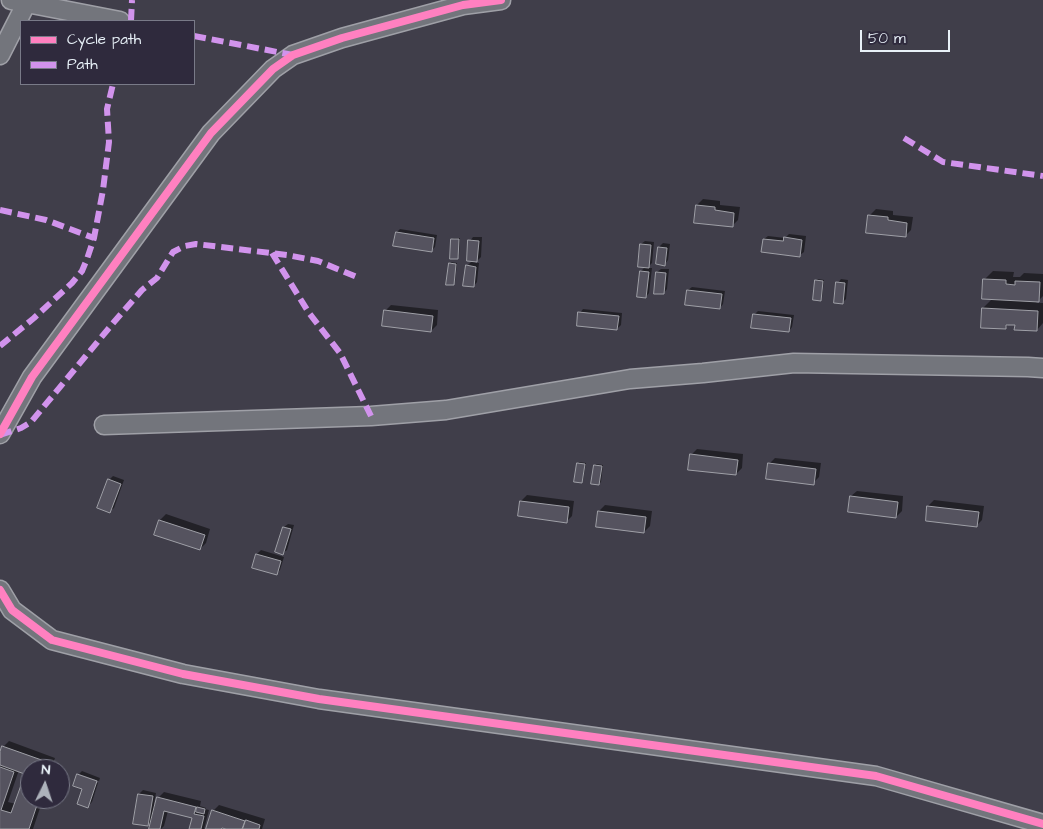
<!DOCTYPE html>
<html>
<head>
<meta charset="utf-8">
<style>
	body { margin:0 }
	#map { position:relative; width:1043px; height:829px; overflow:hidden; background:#403e4a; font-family:"Architects Daughter",sans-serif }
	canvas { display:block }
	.legend { position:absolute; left:20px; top:20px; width:175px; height:65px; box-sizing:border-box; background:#2f2a3d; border:1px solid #797a88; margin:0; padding:6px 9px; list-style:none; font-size:15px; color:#e8f1f8 }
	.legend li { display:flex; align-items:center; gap:10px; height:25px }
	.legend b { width:25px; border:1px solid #797a88 }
	.north { position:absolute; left:20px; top:759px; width:50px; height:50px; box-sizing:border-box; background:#2f2a3d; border:1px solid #797a88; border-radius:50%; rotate:4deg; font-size:14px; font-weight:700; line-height:20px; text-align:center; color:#e8f1f8 }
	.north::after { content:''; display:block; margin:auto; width:18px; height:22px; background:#adb2bb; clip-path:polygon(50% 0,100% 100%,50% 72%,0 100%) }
	.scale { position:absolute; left:860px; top:30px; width:90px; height:22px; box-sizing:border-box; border:2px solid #e8f1f8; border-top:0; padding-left:6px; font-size:15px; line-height:18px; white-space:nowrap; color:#e8f1f8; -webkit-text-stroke:4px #2f2a3d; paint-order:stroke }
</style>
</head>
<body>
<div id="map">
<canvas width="1043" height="829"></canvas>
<ul class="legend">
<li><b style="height:6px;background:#ff80c0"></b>Cycle path</li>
<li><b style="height:6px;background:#d193ec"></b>Path</li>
</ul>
<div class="north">N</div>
<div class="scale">50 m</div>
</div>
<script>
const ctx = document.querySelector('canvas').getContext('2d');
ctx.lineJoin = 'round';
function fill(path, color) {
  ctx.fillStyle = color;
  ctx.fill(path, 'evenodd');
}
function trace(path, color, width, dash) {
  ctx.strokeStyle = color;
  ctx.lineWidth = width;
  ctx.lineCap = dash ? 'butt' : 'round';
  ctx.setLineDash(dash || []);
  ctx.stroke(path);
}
fill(new Path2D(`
	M703,199L720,201V205L740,207L738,220L732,226L697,205Z
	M876,209L893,211V215L913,217L911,230L905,236L870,215Z
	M400,229L437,235L435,247L431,251L397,232Z
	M789,234L806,236L804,252L800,255L764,239L768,236L785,238Z
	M473,237H482L481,257L475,263H479L477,282L474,286L467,266L472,261L470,241Z
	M454,238H460L459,256L457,258L452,239Z
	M645,241L654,242L652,263L647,268H652L649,293L646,297L641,271L646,266L641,244Z
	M663,243L670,244L668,260L665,264L657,263L659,247Z
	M451,262L457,263L455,282L453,284L450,264Z
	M661,269H669L667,289L664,293L657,272Z
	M993,271L1014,272L1013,277H1020L1024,273L1043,274V296L1036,303H1043V323L1037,330L1016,324H1009L1005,328L983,308L993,298L985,279Z
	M818,279L824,280L822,298L821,300L816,281Z
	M841,279L848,280L846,299L843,302L838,283Z
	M692,287L725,291L723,304L720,308L688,290Z
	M391,305L438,310L437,325L431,331L385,311Z
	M583,309L622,313L621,325L617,329L580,313Z
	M758,311L794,315L792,327L789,331L754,315Z
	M697,449L743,454L742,468L736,474L691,455Z
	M775,458L821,463L819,477L813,483L769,464Z
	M579,462L586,463L583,480L582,482L578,464Z
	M596,464L603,465L601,482L599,484L595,466Z
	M113,476L124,480L114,508L110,511L109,480Z
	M857,491L903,496L902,511L896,517L851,496Z
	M527,495L574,501L572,516L566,522L519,515L521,501Z
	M934,500L984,506L982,520L976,526L928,506Z
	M605,505L652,511L650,526L644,532L599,511Z
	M166,514L210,529L206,543L200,549L155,534L160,520Z
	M288,524L294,525L287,550L283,553L284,527Z
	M261,550L284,557L280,570L276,574L253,567L257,554Z
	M9,741L55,758L51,769H30V799H43L33,829H0V756L3,747ZM19,770L28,774L25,777L16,804L8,802Z
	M82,771L100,778L99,781L79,774Z
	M78,776L98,783L92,802L88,806Z
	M143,790L156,793L154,804L156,805L158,798L164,792L201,801L200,806L206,808L205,809L209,810L204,829H190L193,817L168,811L164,826L161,829H150L153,820L148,825L139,794Z
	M219,805L265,819L262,829H230L225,827V829H207L213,811Z`), '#0007');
const building = new Path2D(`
	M696,205L715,207V210L734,213L733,227L694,223Z
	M868,215L888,217V220L907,223L906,237L866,233Z
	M396,232L434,238L432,252L393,246Z
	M784,237L802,240L800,257L761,252L763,239L783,241Z
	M451,239H459L458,259H450Z
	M468,240L479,241L477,262L467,261Z
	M640,244L651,245L649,268L638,267Z
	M658,247L667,248L665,266L656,264Z
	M449,263L456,264L454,285H446Z
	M466,265L476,267L474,287L463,286Z
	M640,271L649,272L646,298L637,297Z
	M656,272L666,273L664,294H654Z
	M983,279L1006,280V284L1015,285V281L1040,282L1039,302L982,299Z
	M815,280L823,281L821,301L813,300Z
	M836,282L845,283L843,304L834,303Z
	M687,290L722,294L720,309L685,305Z
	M982,308L1038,311L1037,331L1014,330L1015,325H1006V329L981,328Z
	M384,310L433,316L431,332L382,326Z
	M578,312L619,316L617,330L577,326Z
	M753,314L791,318L789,332L751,328Z
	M690,454L738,460L736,475L688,470Z
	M577,463L585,464L582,483L574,482Z
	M768,463L816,469L814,485L766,479Z
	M594,465L602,466L599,485L591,484Z
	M108,479L121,484L110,513L97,508Z
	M850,496L898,502L896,518L848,512Z
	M520,501L569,507L567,523L518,516Z
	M927,506L979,512L977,527L926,521Z
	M598,511L646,517L644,533L596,527Z
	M159,520L205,535L200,550L154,535Z
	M283,527L291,529L283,555L275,552Z
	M256,554L281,561L277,575L252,568Z
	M2,746L50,763L48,769H30V776L0,765V752Z
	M0,767L14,772L1,810L11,813L24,777L30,779V799H39L29,829H0Z
	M77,774L97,781L88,808L77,804L82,789L73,786Z
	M138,794L153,796L148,826L133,824Z
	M157,797L196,807L194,814L204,816L201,829H189L192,818L164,811L160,829H149Z
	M197,807L205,809L204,814L196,812Z
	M212,810L245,821L242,829H226L222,828L221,829H206Z
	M246,820L260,825L259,829H243Z`);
fill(building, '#55535f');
trace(building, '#9fa0a7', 1);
const minor = new Path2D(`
	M11,0L120,21
	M0,55L28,0
	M104,425L371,416L446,410L630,379L703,373L794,363L1028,367L1043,368
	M0,434L32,377L211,133L273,69L293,55L342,38L463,5L501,0
	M0,590L12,610L52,640L183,674L319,699L876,776L1043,824`);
trace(minor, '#9fa0a7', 21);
trace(minor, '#73757c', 18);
trace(new Path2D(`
	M131,21L132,0
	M194,36L293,55
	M904,138L943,162L1043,176
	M0,210L46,220L94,238
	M272,253L309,313L340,353L371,416
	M0,346L34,318L72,283L82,271L87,259L94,238L103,190L109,142L107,109L113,84
	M0,435L21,428L31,422L114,322L142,290L157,278L173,252L185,246L196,244L287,255L318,261L357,277`), '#d193ec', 6, [12, 6]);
trace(new Path2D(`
	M0,434L32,377L211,133L273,69L293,55L342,38L463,5L501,0
	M0,590L12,610L52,640L183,674L319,699L876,776L1043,824`), '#ff80c0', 8);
</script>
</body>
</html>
